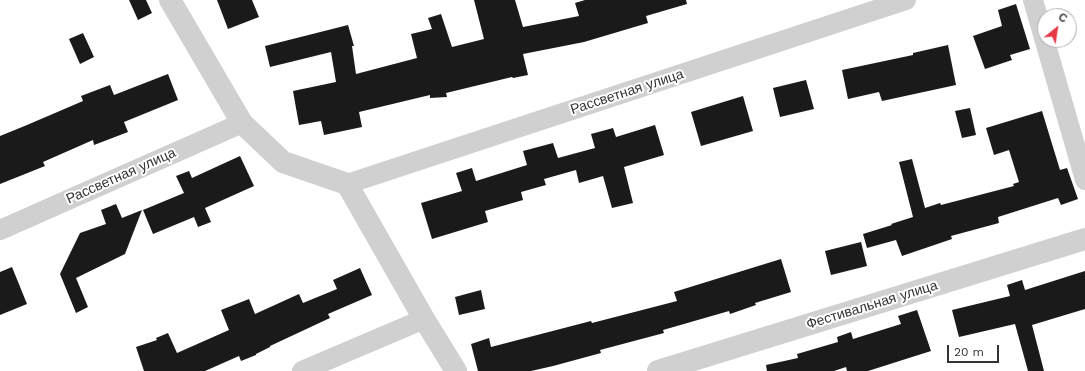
<!DOCTYPE html>
<html>
<head>
<meta charset="utf-8">
<style>
	body { margin:0 }
	#map { position:relative; width:1085px; height:371px; overflow:hidden; background:#fff; font-family:"Work Sans",sans-serif }
	canvas { display:block }
	.north { position:absolute; left:1037px; top:8px; width:40px; height:40px; box-sizing:border-box; background:#fff; border:1px solid #adadad; border-radius:50%; rotate:30deg; font-size:11px; font-weight:700; line-height:16px; text-align:center; color:#333 }
	.north::after { content:''; display:block; margin:auto; width:14px; height:18px; background:#e63946; clip-path:polygon(50% 0,100% 100%,50% 72%,0 100%) }
	.scale { position:absolute; left:947px; top:345px; width:52px; height:18px; box-sizing:border-box; border:2px solid #333; border-top:0; padding-left:5px; font-size:12px; line-height:14px; white-space:nowrap; color:#333; -webkit-text-stroke:3px #fff; paint-order:stroke }
</style>
</head>
<body>
<div id="map">
<canvas width="1085" height="371"></canvas>
<div class="north">С</div>
<div class="scale">20 m</div>
</div>
<script>
const ctx = document.querySelector('canvas').getContext('2d');
ctx.lineJoin = 'round';
function fill(path, color) {
  ctx.fillStyle = color;
  ctx.fill(path, 'evenodd');
}
function trace(path, color, width, dash) {
  ctx.strokeStyle = color;
  ctx.lineWidth = width;
  ctx.lineCap = dash ? 'butt' : 'round';
  ctx.setLineDash(dash || []);
  ctx.stroke(path);
}
function drawText(font, color, halo, rows, align = 'center') {
  ctx.font = font + ' "Work Sans",sans-serif';
  ctx.lineWidth = 4;
  ctx.setLineDash([]);
  ctx.textBaseline = 'middle';
  ctx.strokeStyle = halo;
  ctx.fillStyle = color;
  for (const [text, x, y, turn = 0] of rows) {
    ctx.save();
    ctx.translate(x, y);
    ctx.rotate((+turn || 0) * Math.PI / 180);
    ctx.textAlign = isNaN(turn) ? turn : align;
    if (halo) ctx.strokeText(text, 0, 0);
    ctx.fillText(text, 0, 0);
    ctx.restore();
  }
}
fill(new Path2D(`
	M129,0H146L152,13L138,20Z
	M217,0H252L259,17L228,29Z
	M474,0H515L523,27L579,16L575,3L585,0H686L687,4L646,16L648,23L584,42L523,54L528,75L513,78L512,77L446,93L447,97L430,98V95L359,112L362,127L324,135L321,121L299,125L293,91L336,82L331,52L270,67L265,46L348,25L354,46H352L356,74L417,58L411,34L432,29L428,18L441,14L452,47L484,39Z
	M1016,4L1030,49L1010,55L1012,60L985,69L973,36L1002,26L998,10Z
	M83,33L94,57L80,64L69,39Z
	M948,45L956,85L882,101L879,92L848,99L842,70L913,55V53Z
	M168,74L178,100L124,122L128,132L94,145L93,140L43,162L45,166L0,184V136L27,125L83,101L81,96L110,85L114,95Z
	M806,80L814,109L780,117L773,88Z
	M743,96L753,131L701,146L691,112Z
	M970,108L976,135L962,138L955,111Z
	M1042,111L1060,170L1067,168L1078,199L1061,205L1058,198L998,217L999,223L951,236L952,239L902,256L896,240L867,248L863,234L892,225L891,224L913,217L899,162L912,159L925,208L940,203L941,205L1014,186L1013,184L1019,182L1009,150L994,155L986,128Z
	M655,125L664,155L624,167L633,203L612,208L603,176L579,183L576,170L544,179L546,185L521,192L523,200L485,211L488,222L432,239L421,203L462,191L456,173L472,168L476,181L527,165L523,151L553,143L558,158L595,148L591,134L613,128L616,137Z
	M240,156L254,186L205,208L211,222L198,227L194,217L153,234L143,210L184,193L176,176L189,171L192,178Z
	M116,204L122,218L142,210L125,254L76,278L88,307L76,313L60,274L80,233L106,224L101,210Z
	M861,242L867,266L831,275L825,251Z
	M781,259L791,292L755,303L756,305L730,314L729,311L663,330L664,333L600,350L601,353L553,366L531,371H478L471,344L489,338L491,347L591,321L592,323L677,301L674,292Z
	M12,267L27,304L0,315V272Z
	M360,268L372,295L328,314L330,318L270,346V347L256,354V355L241,361L239,356L205,371H144L136,347L157,340L156,338L168,333L177,353L229,330L221,310L249,299L255,314L299,294L303,303L337,289L333,280Z
	M1085,271V309L1032,325L1044,371H1028L1015,324L959,337L952,310L1010,296L1007,285L1022,280L1025,290Z
	M481,290L485,309L459,315L455,297Z
	M917,310L931,351L868,371H847L846,367L834,371H767L766,365L798,358L797,354L838,342L837,337L851,332L853,339L901,324L898,316Z`), '#1a1a1a');
trace(new Path2D(`
	M1033,0L1085,180
	M347,184L906,0
	M0,230L242,123
	M302,371L424,319`), '#d0d0d0', 20);
trace(new Path2D(`
	M170,0L242,123L283,162L347,184L424,319L456,371
	M658,371L1085,239`), '#d0d0d0', 22);
drawText('14px', '#333', '#fff', [
	["Рассветная улица",627,92,-18],
	["Рассветная улица",121,176,-24],
	["Фестивальная улица",872,305,-17]
]);
</script>
</body>
</html>
